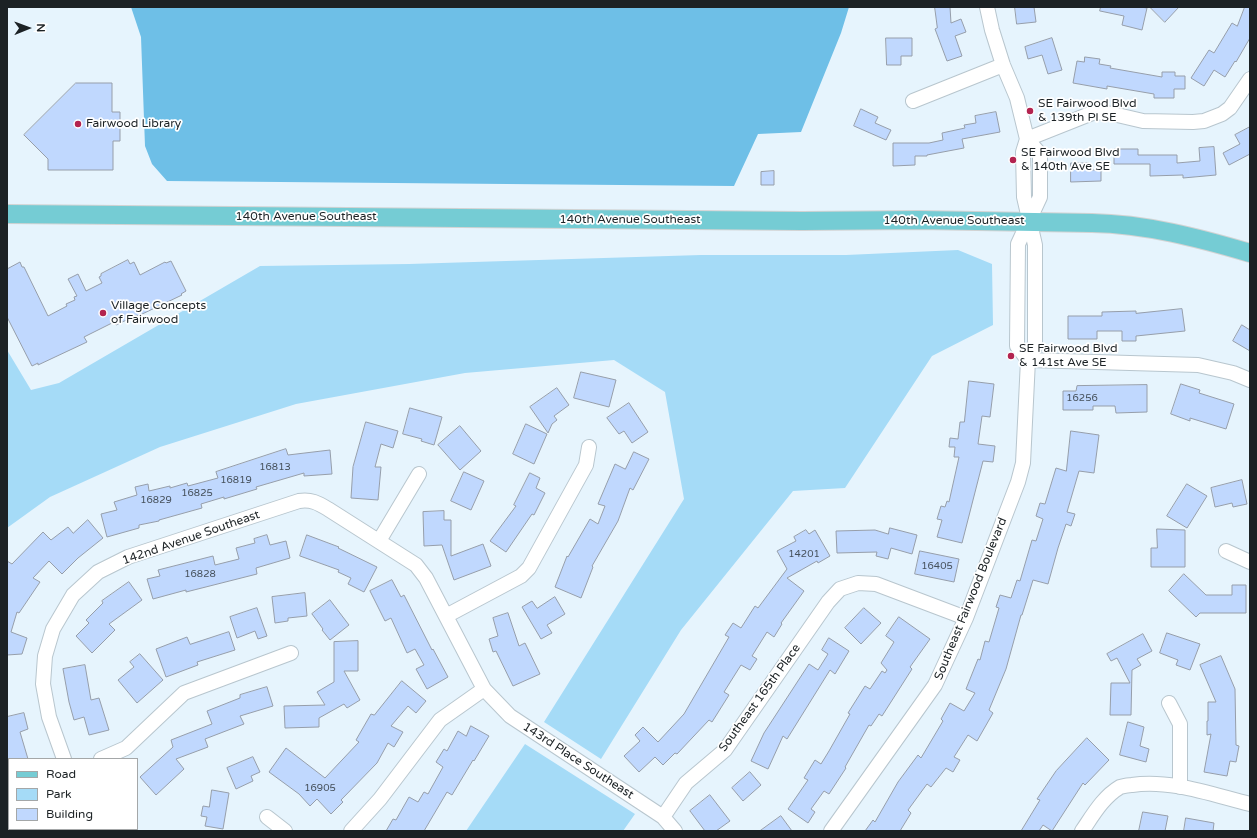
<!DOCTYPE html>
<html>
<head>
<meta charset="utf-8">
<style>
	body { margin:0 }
	#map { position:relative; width:1257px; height:838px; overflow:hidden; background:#e6f4fd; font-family:"Varela Round",sans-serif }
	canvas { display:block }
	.frame { position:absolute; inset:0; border:8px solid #1c2225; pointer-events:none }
	.legend { position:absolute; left:8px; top:758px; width:130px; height:72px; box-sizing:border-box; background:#fff; border:1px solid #a4a7a8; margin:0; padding:5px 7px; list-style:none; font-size:12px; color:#1c2225 }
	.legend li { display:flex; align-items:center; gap:8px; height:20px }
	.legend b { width:20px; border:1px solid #a4a7a8 }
	.north { position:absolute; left:8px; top:8px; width:40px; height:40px; -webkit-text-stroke:3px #fff; paint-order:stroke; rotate:89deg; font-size:11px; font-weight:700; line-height:16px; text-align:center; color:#1c2225 }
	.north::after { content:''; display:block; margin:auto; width:14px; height:18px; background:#1c2225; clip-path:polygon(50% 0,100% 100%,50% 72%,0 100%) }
</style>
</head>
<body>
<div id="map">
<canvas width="1257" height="838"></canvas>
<div class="frame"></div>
<ul class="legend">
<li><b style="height:5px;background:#75ccd4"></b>Road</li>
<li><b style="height:11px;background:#a5dbf7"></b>Park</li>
<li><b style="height:11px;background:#c0d8fe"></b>Building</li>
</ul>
<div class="north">N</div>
</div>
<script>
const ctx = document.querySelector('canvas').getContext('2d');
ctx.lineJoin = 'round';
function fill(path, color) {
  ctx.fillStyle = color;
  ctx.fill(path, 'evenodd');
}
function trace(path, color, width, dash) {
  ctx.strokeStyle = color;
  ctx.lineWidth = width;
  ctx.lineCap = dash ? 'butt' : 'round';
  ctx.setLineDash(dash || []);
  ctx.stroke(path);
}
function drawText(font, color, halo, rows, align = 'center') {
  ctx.font = font + ' "Varela Round",sans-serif';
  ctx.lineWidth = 3.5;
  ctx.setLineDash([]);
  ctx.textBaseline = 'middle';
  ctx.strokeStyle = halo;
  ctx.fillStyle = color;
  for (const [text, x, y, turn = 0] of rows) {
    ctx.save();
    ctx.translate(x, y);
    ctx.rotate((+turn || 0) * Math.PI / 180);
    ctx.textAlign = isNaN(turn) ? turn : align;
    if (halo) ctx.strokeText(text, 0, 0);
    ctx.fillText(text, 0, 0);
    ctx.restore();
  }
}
fill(new Path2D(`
	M958,250L992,264L993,325L932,356L845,488L793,491L681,630L601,759L544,722L684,499L665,392L614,360L465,373L296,404L160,447L50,497L7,528V350L31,390L59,383L260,266L409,264L701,255H846Z
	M525,744L635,814L623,831H466Z`), '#a5dbf7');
fill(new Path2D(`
	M131,7H849L841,33L801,132L758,134L734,186L167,181L152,164L145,146L141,37Z`), '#6ebfe7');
const building = new Path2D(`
	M935,7H950L951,23L961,19L966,32L955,36L962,56L947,61L935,29L937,28Z
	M1015,7H1034L1036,22L1017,24Z
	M1101,7H1141L1147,8L1142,30L1122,25L1124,16L1100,11Z
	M1150,7H1179L1165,22Z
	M1245,7H1250V38L1236,62L1235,61L1225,77L1214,70L1204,86L1191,78L1209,50L1214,53L1232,23L1237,26Z
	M886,38H912V56H901V65H887Z
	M1052,38L1062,70L1048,74L1042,55L1028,59L1025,47Z
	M1085,57L1100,59L1099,64L1111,66L1110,68L1162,77V72H1175V76H1185V89H1174V98H1154V94L1107,86V89L1073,83L1077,61L1084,62Z
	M76,83H112V112H120V141H113V170H48V159L24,135Z
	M861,109L878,117L875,123L891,130L886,140L854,126Z
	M996,112L1000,132L962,139L964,148L927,155V156H915V165L893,166V143H929L943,140L942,133L965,128L964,125L976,123L975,116Z
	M1250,127V154L1229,165L1223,153L1240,144L1235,135Z
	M1214,147L1216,175L1183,178V175L1150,176V164H1114V149H1138V155H1177V163L1200,161L1199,148Z
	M1071,163H1089L1090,170H1101V181L1071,182Z
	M774,171V185H761V172Z
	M128,260L130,264L134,262L140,275L165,262L166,263L171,261L186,291L181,294L182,295L138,316L137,315L116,325L114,322L84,337L87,342L38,365V363L32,366L7,317V269L20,262L22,267H24L48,316L67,306L66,304L75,300L74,297L77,296L68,279L78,274L86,291L102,283L99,277L101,276V274Z
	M1182,309L1185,331L1136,336V341H1122V331H1097V339H1068V316H1102V312L1136,311V313Z
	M1242,325L1250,330V351L1233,341Z
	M581,372L616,380L609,407L574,398Z
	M969,381L994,384L990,417L982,416L978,444L995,446L993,462L983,461L962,543L937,537L942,520L937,519L941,506L945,507L947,501L949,502L959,457H954L955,447H949L950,438L958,439L960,422H964Z
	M1181,384L1200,390L1199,393L1234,404L1226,429L1190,418V421L1171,414Z
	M1147,385V412L1116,413L1115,406H1093V410H1063V391H1076L1077,386Z
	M557,388L569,405L554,416L557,420L552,424L548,433L530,407Z
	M629,403L648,432L632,443L624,431L619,434L607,418Z
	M410,408L442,417L434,445L421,441L422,439L403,434Z
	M366,422L398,431L393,448L381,444L375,467H381L378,500L351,498L353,467Z
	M526,424L547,434L534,464L513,454Z
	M460,426L481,451L460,470L438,445Z
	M1071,431L1099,435L1094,473L1079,471L1067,512L1075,514L1071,526L1066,524L1058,548L1048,584L1033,580L1022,615H1021L1006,669L989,710L993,713L977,741L968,735L954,757L960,760L953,772L946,768L931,787L927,784L908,810L911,813L900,831H865L873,820L875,822L898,782L918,755L921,758L943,721L941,719L950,703L964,711L975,693L966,689L978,659L980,660L985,641L989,642L999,608L996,607L1000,595L1011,598L1017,580L1020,581L1032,540L1036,541L1043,519L1036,516L1040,503L1045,504L1056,468L1066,471Z
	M286,449L288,455L330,450L332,474L304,476V473L256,487L257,489L224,499V497L201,504L202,508L159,520V521L139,525V528L107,537L101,514L117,510L114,502L137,495L135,487L148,484L149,491L170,486V488L187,483L188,486L218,478L216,472Z
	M634,452L649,459L633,490L630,488L618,521L592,566L593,567L581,598L555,587L567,556L568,557L590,519L598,524L605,506L598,504L615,464L625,469Z
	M464,472L484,481L471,510L451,501Z
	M530,473L540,478L536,488L545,493L534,515L532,514L506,552L490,541L516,506L514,505Z
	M1242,480L1247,504L1233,507L1232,503L1215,507L1211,488Z
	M1187,484L1207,496L1187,528L1167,516Z
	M444,511V520H451V556L483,544L491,566L454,580L442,545L424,546L423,512Z
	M88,520L103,538L78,558L62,574L49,561L33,578L40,582L19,613L17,612L11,632L27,638L22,654L7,655V561L12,564L43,532L51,540L68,527L73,533Z
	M890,528L917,535L912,554L891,548L888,559L876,556L877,552L837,553L836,531L875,530L888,534Z
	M1157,529L1185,530V567H1151V548H1157Z
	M806,530L809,534L815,530L830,556L818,563L817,561L787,578L804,591L781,623L782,624L774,637L767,632L752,656L757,659L750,670L741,665L724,692L729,695L712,722L709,720L677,754L675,753L663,765L655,757L639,772L624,756L640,741L635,735L643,727L658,742L684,714L729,637L725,635L733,623L741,628L755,606L758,608L787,569L777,551L796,541L794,537Z
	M267,535L270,545L286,541L290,558L256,568L257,574L186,592V590L153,599L147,579L160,576L158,570L213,556L215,565L239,559L236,548L255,543L254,539Z
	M307,535L339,547L338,548L377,567L364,592L348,584L351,578L338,572L339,570L300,556Z
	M920,551L959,559L954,582L915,574Z
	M1184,574L1206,595H1232V585H1246V613H1200L1196,617L1169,591Z
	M392,580L401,597L404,595L432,650L433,649L448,677L427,689L416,669L424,665L415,649L407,653L391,618L385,621L370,591Z
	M129,582L142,600L109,624L115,630L92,653L76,636L89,623L86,620L103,603L102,601Z
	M305,593L307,616L288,618V621L275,623L272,597Z
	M555,597L565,614L547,625L552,633L541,639L522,607L532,601L537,608Z
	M330,600L349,625L330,640L322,630L323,629L312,614Z
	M257,608L267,636L258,639L255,631L237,638L230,617Z
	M864,608L881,623L861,644L845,628Z
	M508,613L519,646L525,643L540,674L513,686L496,651L493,652L489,639L498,636L493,618Z
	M899,617L930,639L910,667L912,669L882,716L879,714L871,726L869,725L845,767L846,768L829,794L824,791L811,809L815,812L808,823L788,809L808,780L804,778L815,760L821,764L829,751L850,714L848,713L865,686L870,689L882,671L885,673L887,670L881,663L894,642L886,636Z
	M229,632L235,650L197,662L198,665L166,677L156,649L187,637L190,644Z
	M1167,633L1200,644L1190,670L1176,665L1178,660L1160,653Z
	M1143,634L1152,651L1137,659L1141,665L1132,670L1131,715H1110L1111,683H1130L1117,658L1111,661L1107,654Z
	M829,638L849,651L835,674L830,670L787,739L783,736L768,769L751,761L764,733L809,664L818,670L828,654L822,650Z
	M358,641V671H344L360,700L347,708L344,704L319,718V727L285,728L284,706L325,705L317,692L334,682V642Z
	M140,654L163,680L137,703L118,680L134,667L130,662Z
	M1221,656L1235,689L1236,745L1239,746L1236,762L1230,761L1227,776L1204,772L1211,734L1207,735V721H1208V702H1216L1200,665Z
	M85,665L91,700L99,698L109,730L89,735L84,717L74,720L69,702L63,669Z
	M402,681L426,701L416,713L408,706L391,726L403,732L394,747L388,743L377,763L341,800L343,802L331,814L317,799L310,806L299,794L269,772L286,748L325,778L359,742L356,740L371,714L374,715Z
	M267,687L273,706L240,716L244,724L205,739L208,747L176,759L184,769L156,795L140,777L173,747L171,740L212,724L207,711L240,698V695Z
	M24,713L28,729L20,732L28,759H7V717Z
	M1128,722L1144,727L1140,746L1149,749L1146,762L1120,755Z
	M471,726L489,736L474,761L473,760L452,795L447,792L424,831H386L393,819L396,820L409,797L418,802L424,792L428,794L443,767L436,762L444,749L447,751L458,731L466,736Z
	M1087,738L1109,760L1085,785L1083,783L1052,831L1043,825L1039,831H1021L1040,800L1037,799L1056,771Z
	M253,757L260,772L251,776L253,781L236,789L227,768Z
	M750,772L761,785L743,801L732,788Z
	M212,790L229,793L223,829L205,826L207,817L201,816L203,806L209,807Z
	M710,795L730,821L716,831H705L690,811Z
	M1143,812L1168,816L1165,831H1139Z
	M781,816L792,831H760Z
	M1186,818L1214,823L1213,831H1184Z`);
fill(building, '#c0d8fe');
trace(building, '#969eaa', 1);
const minor = new Path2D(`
	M987,7L992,30L1003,65L1017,98L1027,139L1040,154V197L1018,244L1017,346L1028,360
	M913,101L1003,65
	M1027,139L1095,112L1113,114L1143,121L1193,122L1204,121L1222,114L1230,108L1250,79
	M1028,360L1198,365L1233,373L1250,380
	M379,541L419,474
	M1226,551L1250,562
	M446,616L521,576L529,568L586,465L589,447
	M1169,703L1180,724V787
	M64,759L49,717L43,684L45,656L53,629L73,595L98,572L128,557L299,501C311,499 318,503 328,509L416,565L426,578L484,689L510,716L663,817L675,831
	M101,759L126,748L184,693L291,653
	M267,817L285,831
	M663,817L686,783L725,750L828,602L840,589L858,583L876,584L966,618
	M88,829V831
	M351,831L380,799L440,720L484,689
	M831,831L935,685L966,618L1018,482L1023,463L1028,360L1035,347V245L1024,197L1023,152L1027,139
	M1082,831C1093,815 1103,797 1120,787C1124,786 1128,785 1132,785C1170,779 1213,795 1250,804`);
const major = new Path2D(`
	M7,214L802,221L919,220L1092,223C1146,224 1199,238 1250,253`);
trace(minor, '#b8c6ce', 16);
trace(major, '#d2d3d3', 20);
trace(minor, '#fff', 14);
trace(major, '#75ccd4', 18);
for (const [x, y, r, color] of [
	[1030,111,4,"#b3234f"],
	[78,124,4,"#b3234f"],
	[1013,160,4,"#b3234f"],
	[103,313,4,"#b3234f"],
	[1011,356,4,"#b3234f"]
]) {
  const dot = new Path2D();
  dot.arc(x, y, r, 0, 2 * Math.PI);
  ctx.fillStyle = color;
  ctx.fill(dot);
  trace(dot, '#fff', 1.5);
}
drawText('10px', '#45505b', null, [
	["16256",1082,398],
	["16813",275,467],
	["16819",236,480],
	["16825",197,493],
	["16829",156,500],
	["14201",804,554],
	["16405",937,566],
	["16828",200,574],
	["16905",320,788]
]);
drawText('12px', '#1c2225', '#fff', [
	["SE Fairwood Blvd",1038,104],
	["& 139th Pl SE",1038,118],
	["Fairwood Library",86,124],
	["SE Fairwood Blvd",1021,153],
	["& 140th Ave SE",1021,167],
	["Village Concepts",111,306],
	["of Fairwood",111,320],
	["SE Fairwood Blvd",1019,349],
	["& 141st Ave SE",1019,363]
], 'left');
drawText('12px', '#1c2225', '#fff', [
	["140th Avenue Southeast",306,217],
	["140th Avenue Southeast",630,220],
	["140th Avenue Southeast",954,221],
	["142nd Avenue Southeast",191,538,-19],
	["Southeast Fairwood Boulevard",971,599,-68],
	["Southeast 165th Place",760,698,-54],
	["143rd Place Southeast",578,761,33]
]);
</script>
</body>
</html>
